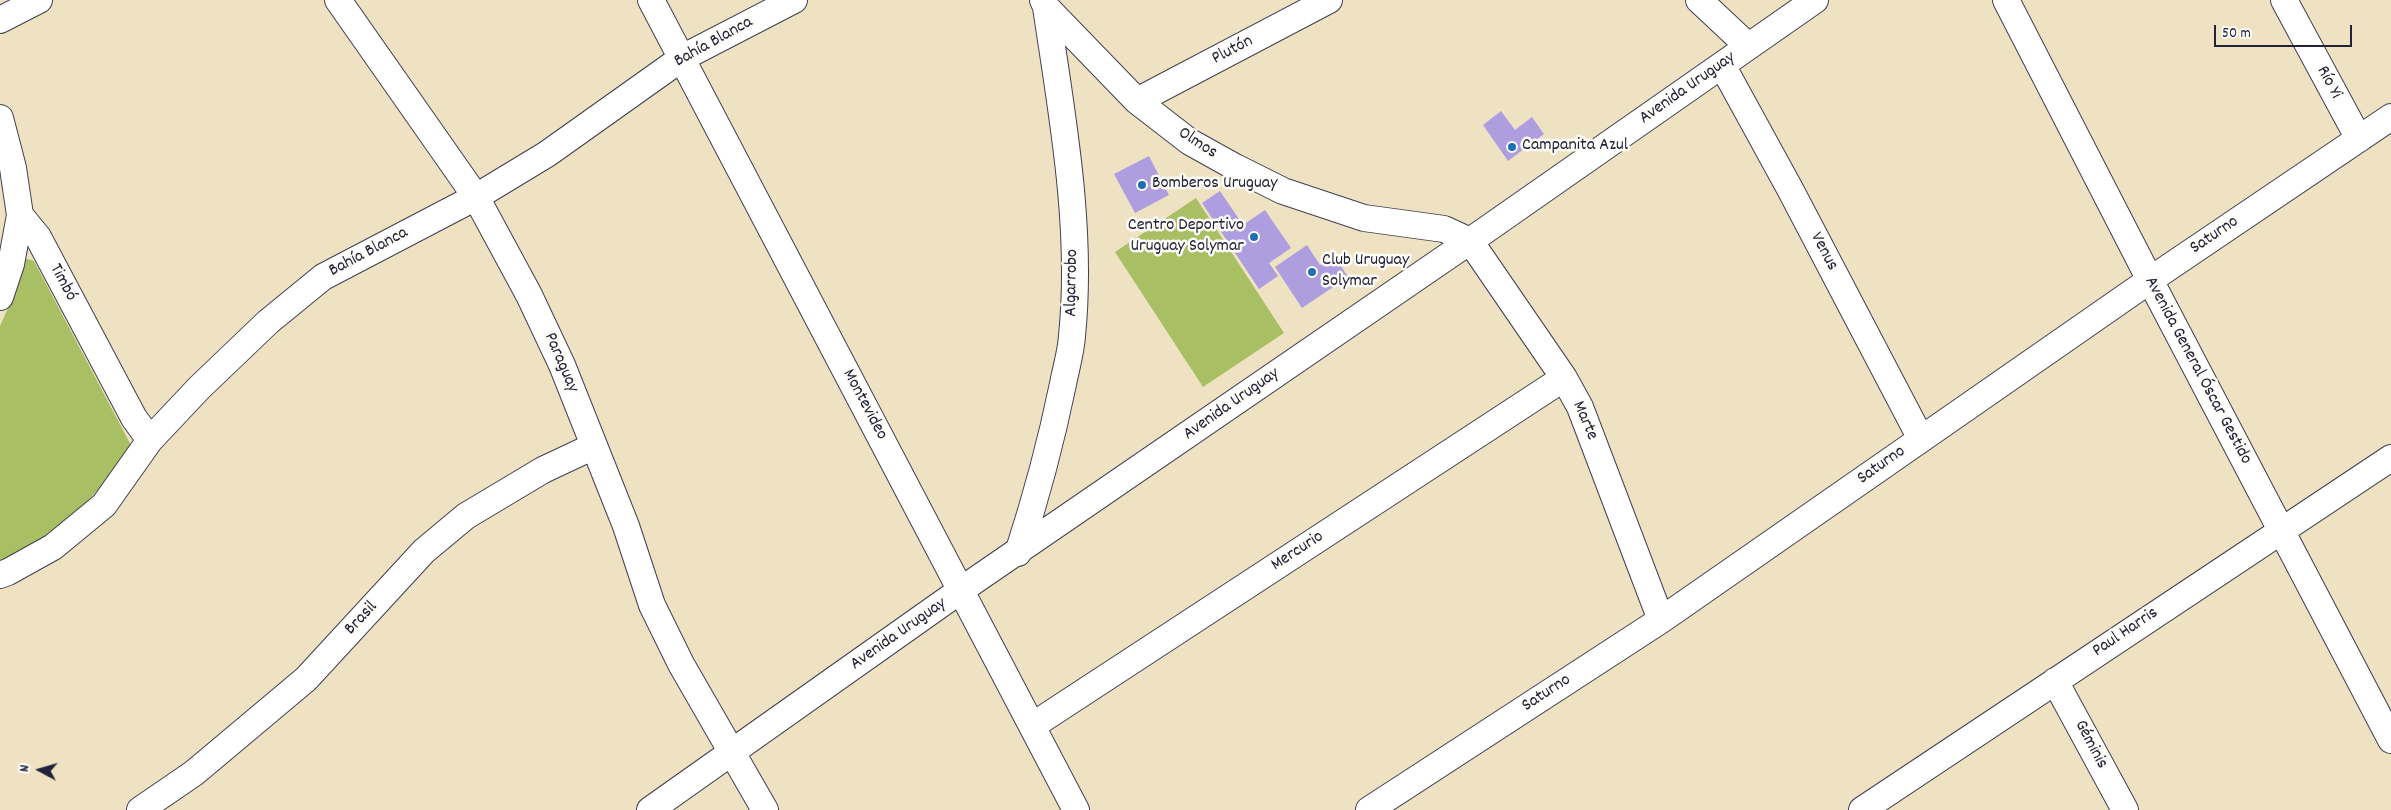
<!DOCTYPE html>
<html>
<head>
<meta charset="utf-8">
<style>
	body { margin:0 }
	#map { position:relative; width:2391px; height:810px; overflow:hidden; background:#eee2c3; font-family:Dekko,sans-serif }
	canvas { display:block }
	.north { position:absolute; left:15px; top:745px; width:50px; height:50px; -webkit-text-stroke:4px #fdfcf7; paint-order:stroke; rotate:276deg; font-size:14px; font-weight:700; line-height:20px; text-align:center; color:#22223b }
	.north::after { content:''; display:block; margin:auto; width:18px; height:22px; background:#22223b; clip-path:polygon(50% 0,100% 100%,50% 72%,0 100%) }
	.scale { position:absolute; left:2214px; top:25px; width:138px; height:22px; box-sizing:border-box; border:2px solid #22223b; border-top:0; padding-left:6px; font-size:15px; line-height:18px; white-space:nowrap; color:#22223b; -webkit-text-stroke:4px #fdfcf7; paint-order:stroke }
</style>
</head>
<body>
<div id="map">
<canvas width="2391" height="810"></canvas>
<div class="north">N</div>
<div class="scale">50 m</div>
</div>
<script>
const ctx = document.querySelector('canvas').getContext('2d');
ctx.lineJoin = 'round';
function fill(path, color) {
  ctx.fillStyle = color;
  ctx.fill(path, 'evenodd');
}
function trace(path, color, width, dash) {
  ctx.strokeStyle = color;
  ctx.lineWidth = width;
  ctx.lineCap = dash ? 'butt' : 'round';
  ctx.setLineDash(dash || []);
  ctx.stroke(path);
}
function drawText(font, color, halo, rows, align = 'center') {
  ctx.font = font + ' Dekko,sans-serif';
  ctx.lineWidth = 5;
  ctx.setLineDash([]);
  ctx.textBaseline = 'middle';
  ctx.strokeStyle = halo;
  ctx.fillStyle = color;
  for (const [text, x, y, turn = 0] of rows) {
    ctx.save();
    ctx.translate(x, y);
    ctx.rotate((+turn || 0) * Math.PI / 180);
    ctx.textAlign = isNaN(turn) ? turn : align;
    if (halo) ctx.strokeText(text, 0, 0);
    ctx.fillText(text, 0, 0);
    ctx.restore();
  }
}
fill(new Path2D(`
	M1196,198L1284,333L1203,387L1115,252Z
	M24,258L34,261L134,451L69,521L28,550L0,563V326L16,290Z`), '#a9bf64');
fill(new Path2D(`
	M1501,111L1515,130L1532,117L1544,134L1508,161L1483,125Z
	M1149,156L1169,195L1135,213L1114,174Z
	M1220,191L1243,225L1265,210L1291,248L1269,263L1278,276L1259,289L1202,203Z
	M1307,245L1320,265L1334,255L1348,277L1302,308L1275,267Z`), '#ae9ee0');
const minor = new Path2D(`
	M338,0L476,197L529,295L562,365L626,526L652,605L681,664L765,810
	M651,0L1076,810
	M1043,0L1046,7L1137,101L1190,142L1235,167L1283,191L1364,218L1444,229L1470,241L1564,378L1580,407L1661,620
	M1699,0L1748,46
	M2006,0L2150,280L2391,740
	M2284,0L2359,139
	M0,20L39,0
	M1722,65L1790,189L1921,439
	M1137,101L1329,0
	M0,118L13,168L20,215L38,237L134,418L150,440
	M0,297L11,264L20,215
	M1018,553C1036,498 1051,442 1063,384C1066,368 1071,352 1072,336C1083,227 1062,115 1046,7
	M0,575L8,572L53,547L104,505L150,440L199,388L268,322L323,277L476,197L547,154L682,58L794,0
	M2055,681L2125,810
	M1032,726L1564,378
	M140,810L194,773L306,679L424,551L466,516L543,470L594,446
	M650,810L961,590L1470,241L1815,0
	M1369,810L1661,620L2150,280L2391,117
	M1862,810L2391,458`);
trace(minor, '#413f4f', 28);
trace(minor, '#fff', 26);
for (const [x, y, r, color] of [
	[1512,147,5,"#1f6fb2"],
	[1142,185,5,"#1f6fb2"],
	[1254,237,5,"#1f6fb2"],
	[1312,272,5,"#1f6fb2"]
]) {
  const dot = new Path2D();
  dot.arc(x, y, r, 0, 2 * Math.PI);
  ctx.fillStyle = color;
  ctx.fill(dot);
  trace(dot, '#fdfcf7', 2);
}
drawText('18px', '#22223b', '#fdfcf7', [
	["Bahía Blanca",714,43,-29],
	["Plutón",1233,51,-28],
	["Río Yi",2328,83,62],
	["Avenida Uruguay",1688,89,-35],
	["Olmos",1197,144,33],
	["Saturno",2215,236,-34],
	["Venus",1823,252,62],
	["Bahía Blanca",369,253,-28],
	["Timbó",62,283,62],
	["Algarrobo",1073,283,-89],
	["Paraguay",560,363,67],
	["Avenida General Óscar Gestido",2197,371,62],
	["Montevideo",864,405,62],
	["Avenida Uruguay",1232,405,-35],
	["Marte",1584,421,67],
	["Saturno",1882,466,-35],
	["Mercurio",1298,552,-33],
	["Brasil",362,619,-47],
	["Paul Harris",2126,633,-34],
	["Avenida Uruguay",899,635,-35],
	["Saturno",1547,694,-33],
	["Géminis",2090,745,62]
]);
drawText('18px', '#22223b', '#fdfcf7', [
	["Campanita Azul",1522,147],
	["Bomberos Uruguay",1152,185],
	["Centro Deportivo",1244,227,"right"],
	["Uruguay Solymar",1244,248,"right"],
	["Club Uruguay",1322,262],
	["Solymar",1322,283]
], 'left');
</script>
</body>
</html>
